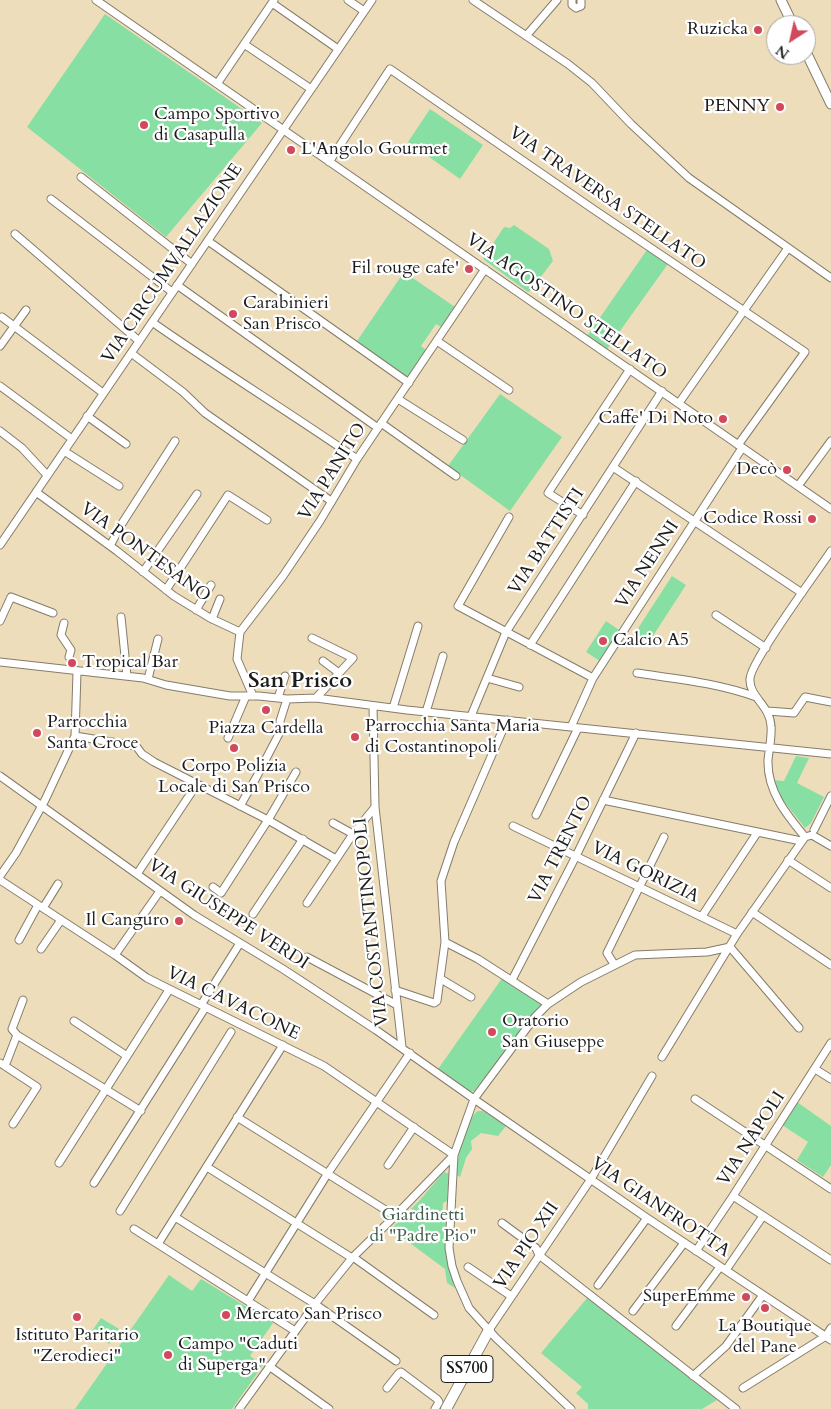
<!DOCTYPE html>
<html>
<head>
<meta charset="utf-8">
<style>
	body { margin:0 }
	#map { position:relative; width:831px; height:1409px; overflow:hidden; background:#eeddba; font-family:Cardo,serif }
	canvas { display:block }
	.north { position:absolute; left:766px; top:15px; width:50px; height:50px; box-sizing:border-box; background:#fff; border:1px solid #a4a4a4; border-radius:50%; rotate:215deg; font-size:14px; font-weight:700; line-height:20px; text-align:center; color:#1c1c1c }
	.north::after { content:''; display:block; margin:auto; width:18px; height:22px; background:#d1495b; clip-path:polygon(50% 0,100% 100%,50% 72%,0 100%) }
</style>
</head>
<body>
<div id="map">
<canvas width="831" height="1409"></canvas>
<div class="north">N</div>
</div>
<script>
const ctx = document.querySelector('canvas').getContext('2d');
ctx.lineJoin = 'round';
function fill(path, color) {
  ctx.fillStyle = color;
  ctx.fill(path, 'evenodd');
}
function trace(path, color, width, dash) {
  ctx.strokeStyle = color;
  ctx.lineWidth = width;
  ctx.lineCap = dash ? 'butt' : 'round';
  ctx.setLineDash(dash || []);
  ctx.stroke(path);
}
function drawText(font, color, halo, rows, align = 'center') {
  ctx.font = font + ' Cardo,serif';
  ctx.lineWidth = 4.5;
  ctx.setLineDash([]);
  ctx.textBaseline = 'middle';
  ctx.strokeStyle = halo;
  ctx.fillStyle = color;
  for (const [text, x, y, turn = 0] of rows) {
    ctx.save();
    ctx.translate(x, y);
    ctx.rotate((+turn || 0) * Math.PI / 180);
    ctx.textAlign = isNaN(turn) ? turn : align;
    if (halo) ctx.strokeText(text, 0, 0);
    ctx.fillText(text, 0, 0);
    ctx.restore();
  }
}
fill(new Path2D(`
	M105,14L262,123L166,237L27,127Z
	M430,109L483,145L460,179L408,142Z
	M514,225L549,249L553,261L530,291L528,292L483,259L504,227L510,228Z
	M649,247L670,261L605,352L585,339Z
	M404,272L455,307L441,327L436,324L421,346L426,350L409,376H406L357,341Z
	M500,394L562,437L510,511L448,466Z
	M672,576L686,585L649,642L635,633Z
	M606,621L619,630L600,661L586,652Z
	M796,756L809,758L797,783L824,797L811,823L805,828L779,795L773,780L784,781Z
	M503,977L542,1004L474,1091H468L438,1069Z
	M797,1102L831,1126V1165L823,1177L797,1160L808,1142L782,1125Z
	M478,1111H483L506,1126L498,1136L481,1133L471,1141L472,1149L466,1158L460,1177L456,1175C457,1160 465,1119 478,1111Z
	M444,1172L449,1174L447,1201L443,1203L442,1218L446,1220C445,1245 446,1265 455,1288L447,1283L445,1269L391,1229L419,1201Z
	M169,1275L192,1291L201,1279L273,1323L250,1356L263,1365L232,1409H75Z
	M588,1297L717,1400L702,1409H588V1404L576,1393L582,1387L541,1353Z
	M101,1318L119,1329L109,1344L92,1331Z`), '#87dfa3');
const minor = new Path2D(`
	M96,0L831,509
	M348,0L364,11
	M473,0L568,64L592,83L631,124L689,178L831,278
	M572,0V5L576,8L581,6V0
	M272,3L338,49
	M526,36L557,0
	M244,44L311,89
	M217,84L274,0
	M329,162L390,69L593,209L805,352L738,445
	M81,177L192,264
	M51,199L172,292
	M15,234L139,341
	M208,241L409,383
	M177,285L378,428
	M2,317L103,393
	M152,322C219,369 289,412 357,459
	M437,341L509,390
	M0,346L26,310
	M131,353L183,392L205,413L331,501
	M0,386L72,439
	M398,399L463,440
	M679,403L788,248
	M87,416L126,444
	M381,423L456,476
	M0,431L22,448L47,475
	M64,451L119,486
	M613,467L802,593
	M798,486L831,441
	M36,492L117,551L174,596L210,618L240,632
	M583,515L548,493L630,369
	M509,517L458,606L593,678
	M0,545L372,0
	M110,546L121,525L175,441
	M143,572L197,494
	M166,590L228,495L267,520
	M196,610L211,585
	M716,615L766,648
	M121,617L127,676
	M212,619L220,599
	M0,621L11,597L53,613
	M64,623L61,635L71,650L69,657
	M312,638L353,658L316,698
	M530,645L636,481
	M323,661L339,673
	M0,662L143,678L166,685L230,696H259L287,699L316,698L407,710L831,754
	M637,673C677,679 718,683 756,697
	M487,678L519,687
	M148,679L158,639
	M253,696L237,659L240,632L283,576L320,521L357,459L485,269
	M278,698L285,676
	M373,706L375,807L402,1047
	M393,708L418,626
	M768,711L794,713L805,697L831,702
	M426,712L443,656
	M471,716L506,632L662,391
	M571,727L593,678L742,448
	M75,736L136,746L142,754L154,762L268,820L336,859
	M228,738L246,696
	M0,776L194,915L283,969L376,1030L474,1099L647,1218L831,1340
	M603,800L801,841
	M240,806L256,778L281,730L280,721L287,699
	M536,815L578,728
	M333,823L353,834
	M513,826L737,934
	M814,830L831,796
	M805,837C786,814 767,791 768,760C769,749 772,737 771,726C770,705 749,697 750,679C750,662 818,571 831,551
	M805,837L812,835L831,846
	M788,860L831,888
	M137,874L197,784
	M0,876L16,853L45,800L75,736L77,672
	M0,880L115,955L147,978L324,1066L454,1155
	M213,887L221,893L268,820L296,772
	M307,903L353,834L375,807
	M43,908L58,884
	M752,912L831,965
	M253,914L303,839
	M702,916L757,833
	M19,940L38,905
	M445,942L478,959L548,1004
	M730,947L799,1028
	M41,949L61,920
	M115,955L160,891
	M307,957L397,1005
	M614,964L607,953L664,837
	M441,979L471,997
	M512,980L576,856L636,733
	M395,990L434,1003L437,1001L445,942L441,881L454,842L507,720
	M201,1005L240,943
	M74,1021L127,1056
	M17,1035L12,1029L23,1000
	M662,1057L737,934L805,837
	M0,1063L5,1066L17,1035L141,1111
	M5,1066L37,1087L13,1124
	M815,1069L831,1079
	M695,1099L831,1189
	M237,1117L395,1216
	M59,1163L169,990
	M388,1165L414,1127
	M207,1167L352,1258
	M94,1183L205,1008
	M733,1196L831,1260
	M120,1211L231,1032
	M175,1217L315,1304L396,1361
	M502,1223L536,1248L539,1255L736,1409
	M134,1229L295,1331
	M158,1244L283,1045
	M696,1251L733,1196L831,1043
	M353,1257L434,1315
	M468,1267L511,1296
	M726,1270L763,1216
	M598,1285L647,1218
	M248,1301L328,1173L410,1053
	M633,1311L684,1243
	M676,1326L720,1267
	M489,1330L591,1179L652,1076
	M269,1366L329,1409
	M693,1376L726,1346L763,1295
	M387,1388L399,1373L401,1372L437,1399L439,1402L435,1409
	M743,1388L826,1336L831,1328
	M239,1409L315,1304L352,1258L395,1216L454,1155
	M571,1409L496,1338L469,1308L457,1281L452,1266L449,1248L454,1155L474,1099L535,1017L548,1004L581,982L635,955L707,952L730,947`);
const major = new Path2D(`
	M781,0L793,25
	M806,52L831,104`);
const highway = new Path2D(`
	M446,1409L489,1330`);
trace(minor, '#857c6b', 9);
trace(major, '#857c6b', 11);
trace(highway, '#857c6b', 12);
trace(minor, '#fff', 7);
trace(major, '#fff', 9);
trace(highway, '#fff', 10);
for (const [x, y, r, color] of [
	[758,30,5,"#d1495b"],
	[780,107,5,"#d1495b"],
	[144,125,5,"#d1495b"],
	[291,150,5,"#d1495b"],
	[469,269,5,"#d1495b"],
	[233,314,5,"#d1495b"],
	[723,419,5,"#d1495b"],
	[787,470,5,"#d1495b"],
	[812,519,5,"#d1495b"],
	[603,641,5,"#d1495b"],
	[72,663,5,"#d1495b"],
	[266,710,5,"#d1495b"],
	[37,733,5,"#d1495b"],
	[355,737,5,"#d1495b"],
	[234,748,5,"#d1495b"],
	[179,921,5,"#d1495b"],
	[492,1032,5,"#d1495b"],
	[746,1297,5,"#d1495b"],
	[765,1308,5,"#d1495b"],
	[226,1315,5,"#d1495b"],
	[77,1317,5,"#d1495b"],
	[168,1355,5,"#d1495b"]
]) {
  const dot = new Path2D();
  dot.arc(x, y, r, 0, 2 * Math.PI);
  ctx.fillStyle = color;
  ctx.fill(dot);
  trace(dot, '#fff', 2);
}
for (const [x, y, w] of [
	[467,1369,52]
]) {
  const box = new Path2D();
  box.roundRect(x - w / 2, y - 13.5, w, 27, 4);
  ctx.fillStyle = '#fff';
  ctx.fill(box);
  trace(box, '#1c1c1c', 1);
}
drawText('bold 16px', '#1c1c1c', null, [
	["SS700",467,1369]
]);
drawText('18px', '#1c1c1c', '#fff', [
	["Ruzicka",748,30,"right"],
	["PENNY",770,107,"right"],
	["Campo Sportivo",154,115],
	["di Casapulla",154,136],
	["L'Angolo Gourmet",301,150],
	["Fil rouge cafe'",459,269,"right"],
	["Carabinieri",243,304],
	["San Prisco",243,325],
	["Caffe' Di Noto",713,419,"right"],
	["Decò",777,470,"right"],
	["Codice Rossi",802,519,"right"],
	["Calcio A5",613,641],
	["Tropical Bar",82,663],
	["Parrocchia",47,723],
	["Santa Croce",47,744],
	["Parrocchia Santa Maria",365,727],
	["di Costantinopoli",365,748],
	["Piazza Cardella",266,729,"center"],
	["Corpo Polizia",234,767,"center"],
	["Locale di San Prisco",234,788,"center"],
	["Il Canguro",169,921,"right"],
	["Oratorio",502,1022],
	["San Giuseppe",502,1043],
	["SuperEmme",736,1297,"right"],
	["Mercato San Prisco",236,1315],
	["La Boutique",765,1327,"center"],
	["del Pane",765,1348,"center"],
	["Istituto Paritario",77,1336,"center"],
	["\"Zerodieci\"",77,1357,"center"],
	["Campo \"Caduti",178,1345],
	["di Superga\"",178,1366]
], 'left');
drawText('18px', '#1c1c1c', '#fff', [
	["VIA TRAVERSA STELLATO",607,199,35],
	["VIA CIRCUMVALLAZIONE",173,264,-56],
	["VIA AGOSTINO STELLATO",566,307,35],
	["VIA PANITO",333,472,-58],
	["VIA BATTISTI",547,542,-57],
	["VIA PONTESANO",145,553,36],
	["VIA NENNI",648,565,-57],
	["VIA TRENTO",561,850,-63],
	["VIA GORIZIA",645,873,26],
	["VIA GIUSEPPE VERDI",228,915,33],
	["VIA COSTANTINOPOLI",372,922,-96],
	["VIA CAVACONE",233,1004,26],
	["VIA NAPOLI",752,1139,-57],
	["VIA GIANFROTTA",660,1208,34],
	["VIA PIO XII",527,1246,-56]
]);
drawText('18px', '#41604b', '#fff', [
	["Giardinetti",423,1216],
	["di \"Padre Pio\"",423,1237]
]);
drawText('bold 22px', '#1c1c1c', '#fff', [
	["San Prisco",300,682]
]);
</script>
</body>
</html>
